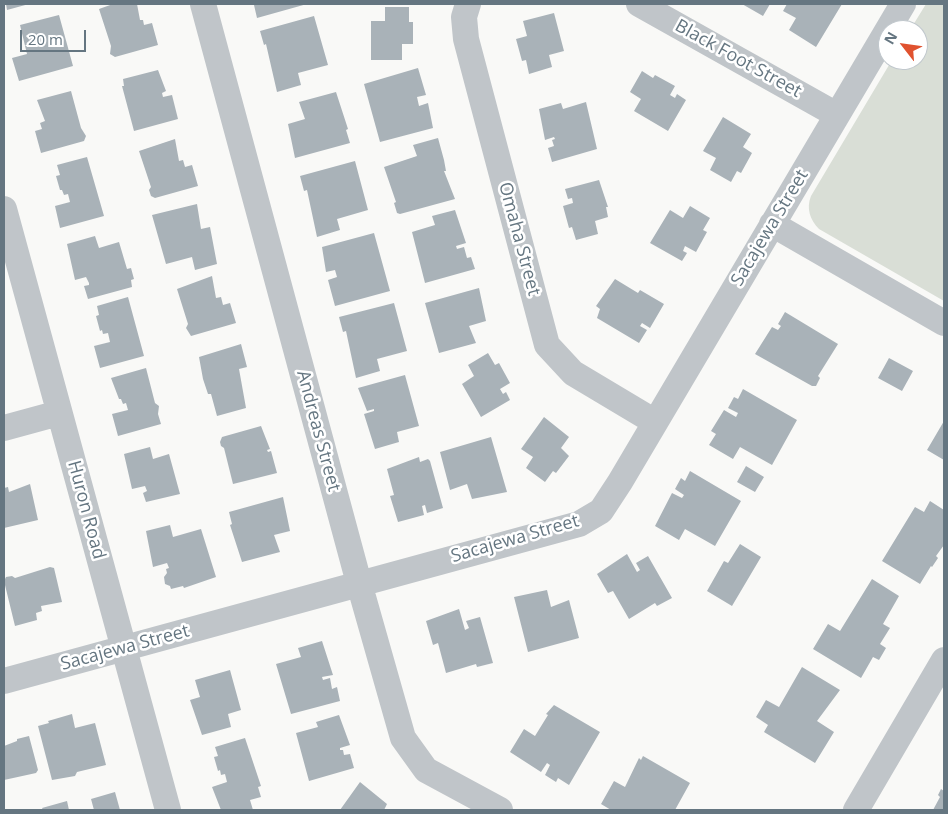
<!DOCTYPE html>
<html>
<head>
<meta charset="utf-8">
<style>
	body { margin:0 }
	#map { position:relative; width:948px; height:814px; overflow:hidden; background:#f9f9f7; font-family:"Open Sans",sans-serif }
	canvas { display:block }
	.frame { position:absolute; inset:0; border:5px solid #657681; pointer-events:none }
	.north { position:absolute; left:878px; top:20px; width:50px; height:50px; box-sizing:border-box; background:#fff; border:1px solid #c1c8cd; border-radius:50%; rotate:300deg; font-size:14px; font-weight:700; line-height:20px; text-align:center; color:#657681 }
	.north::after { content:''; display:block; margin:auto; width:18px; height:22px; background:#e0522f; clip-path:polygon(50% 0,100% 100%,50% 72%,0 100%) }
	.scale { position:absolute; left:20px; top:30px; width:66px; height:22px; box-sizing:border-box; border:2px solid #657681; border-top:0; padding-left:6px; font-size:15px; line-height:18px; white-space:nowrap; color:#657681; -webkit-text-stroke:4px #fff; paint-order:stroke }
</style>
</head>
<body>
<div id="map">
<canvas width="948" height="814"></canvas>
<div class="frame"></div>
<div class="north">N</div>
<div class="scale">20 m</div>
</div>
<script>
const ctx = document.querySelector('canvas').getContext('2d');
ctx.lineJoin = 'round';
function fill(path, color) {
  ctx.fillStyle = color;
  ctx.fill(path, 'evenodd');
}
function trace(path, color, width, dash) {
  ctx.strokeStyle = color;
  ctx.lineWidth = width;
  ctx.lineCap = dash ? 'butt' : 'round';
  ctx.setLineDash(dash || []);
  ctx.stroke(path);
}
function drawText(font, color, halo, rows, align = 'center') {
  ctx.font = font + ' "Open Sans",sans-serif';
  ctx.lineWidth = 5;
  ctx.setLineDash([]);
  ctx.textBaseline = 'middle';
  ctx.strokeStyle = halo;
  ctx.fillStyle = color;
  for (const [text, x, y, turn = 0] of rows) {
    ctx.save();
    ctx.translate(x, y);
    ctx.rotate((+turn || 0) * Math.PI / 180);
    ctx.textAlign = isNaN(turn) ? turn : align;
    if (halo) ctx.strokeText(text, 0, 0);
    ctx.fillText(text, 0, 0);
    ctx.restore();
  }
}
fill(new Path2D(`
	M926,4H944V301L819,229C810,220 806,208 811,196L892,60H918V30H910Z`), '#d9ded6');
fill(new Path2D(`
	M6,4H29L7,10Z
	M113,4H137L140,20H143L144,25L152,23L158,45L115,57L110,54L111,46L99,9Z
	M255,4H307L257,18L254,5Z
	M742,4H770L763,16Z
	M787,4H842L816,47L789,30L796,18L783,11Z
	M385,7H409V22H413V44H402V60H371V21H385Z
	M554,13L564,51L549,55L552,67L529,74L526,60L522,61L516,39L527,36L523,21Z
	M59,15L73,66L19,81L12,58L27,54L20,25Z
	M314,16L328,65L298,73L301,85L277,92L266,44L264,45L260,31Z
	M418,68L426,95L417,97L419,106L428,103L433,128L380,142L364,84Z
	M158,70L166,91L162,93L163,97L172,95L178,119L134,131L122,86H124L123,79Z
	M642,71L653,78L655,75L675,86L670,95L675,98L677,94L686,100L668,131L634,111L641,99L630,92Z
	M71,91L81,128L86,136L84,141L41,153L35,131L42,129L40,123L45,121L37,100Z
	M336,92L348,129L346,130L350,143L295,158L288,124L305,119L299,102Z
	M586,102L597,149L552,162L548,148L554,146L552,140L555,139L554,137L545,140L539,109L561,103L563,109Z
	M723,117L751,134L743,147L752,153L741,173L737,171L731,182L710,170L716,158L703,151Z
	M438,138L444,160L446,171H444L455,199L400,214L397,213L394,203L396,202L384,167L417,156L413,145Z
	M175,139L179,161L183,160L185,167L192,165L198,186L155,198L151,196L149,190L151,187L139,151Z
	M87,157L104,216L60,228L55,206L70,202L68,194L64,195L62,190H60L56,176L60,175L57,165Z
	M355,161L368,210L337,219L340,230L317,237L307,190L304,191L300,176Z
	M599,180L608,207H606L608,217L595,221L598,234L576,240L572,227L569,228L563,206L573,203L572,198L568,199L565,189Z
	M197,204L201,229L210,227L217,264L195,270L192,257L166,264L152,215Z
	M690,206L710,218L703,230L707,232L696,252L685,246L683,251L687,253L682,261L650,243L670,210L683,218Z
	M455,210L466,243L456,246L457,249L464,247L467,258L471,257L475,269L425,283L412,232L435,225L432,216Z
	M374,233L390,291L335,306L328,280L337,277L335,270L326,272L322,247Z
	M95,236L99,248L119,242L127,269L131,268L134,279L131,280L132,287L88,299L84,286L89,285V283L86,277L75,280L67,244Z
	M212,276L216,298L221,297L223,305L230,303L236,323L191,336L186,328L188,324L177,289Z
	M615,279L638,293L640,290L664,304L650,328L642,323L640,326L647,330L639,343L597,318L600,309L596,306Z
	M479,288L486,321L469,326L476,343L439,353L425,303Z
	M128,297L144,356L100,368L94,346L110,342L108,333L103,334L102,330L100,331L96,316L99,315L97,306Z
	M394,303L407,351L377,359L380,371L356,378L346,331L343,332L339,317Z
	M785,312L838,344L818,376L820,378L816,386H812L755,354L772,327L778,330L781,326L778,324Z
	M241,344L247,367L239,369L246,408L217,416L211,394H208L203,379L199,357Z
	M488,353L495,365L499,363L510,383L500,389L503,394L506,392L510,400L481,417L462,384L474,376L468,365Z
	M889,358L913,371L902,391L878,378Z
	M146,368L155,403L159,406L158,414L161,424L118,436L112,414L128,410L126,403L123,404L121,399H119L111,378Z
	M405,375L419,426L397,432L399,442L375,449L364,414L374,411V409L367,411L358,388Z
	M743,389L797,420L772,465L740,447L733,459L709,445L716,434L711,431L724,410L736,417L738,413L728,408L734,397L738,399Z
	M544,417L569,437L561,448L569,456L556,473L553,471L545,482L526,468L533,457L521,449Z
	M944,421V460L927,450Z
	M261,426L270,449L267,450L268,452L271,451L277,473L233,484L224,448L221,446L220,442L222,437Z
	M491,437L507,492L472,499L467,484L450,490L440,452Z
	M150,447L153,459L169,454L180,494L146,502L143,493L147,491L145,486L132,489L124,454Z
	M419,457L420,462L428,459L430,461L443,508L427,513L425,505L422,506L424,515L398,522L390,496L394,495L387,469Z
	M746,466L764,477L755,492L737,482Z
	M690,471L741,501L715,546L685,529L679,540L655,526L672,493L682,498L684,495L675,489L681,478L685,481Z
	M30,484L38,520L4,528V488L8,487L9,492Z
	M283,497L290,531L274,535L280,552L242,562L230,525L232,524L229,512Z
	M930,501L944,510V545L936,556L938,558L932,567L931,566L920,584L882,561L915,507L924,512Z
	M170,525L173,537L201,529L216,577L184,588L183,586L171,589L170,586L165,584L164,577L167,573L166,569L169,568L167,563L153,567L146,531Z
	M740,544L761,557L732,606L707,591L724,561L728,563Z
	M627,554L637,572L640,570L636,563L648,556L672,598L657,606L655,603L629,619L613,591L608,593L597,574Z
	M50,567L54,568L62,602L41,606L42,611L36,613L37,620L15,626L4,581L6,577L12,576L15,578Z
	M872,579L899,596L883,624L890,628L880,644L886,648L879,660L873,657L861,678L813,649L828,624L840,631Z
	M547,590L551,607L569,600L579,638L528,652L514,597Z
	M459,609L465,630L469,628L466,621L480,617L493,663L477,667L476,664L446,673L438,643L433,645L426,621Z
	M322,641L333,675L322,677L323,680L330,678L332,689L337,687L340,701L291,714L276,664L301,657L298,648Z
	M802,667L840,690L817,721L834,732L815,763L764,732L768,725L756,717L766,700L779,707Z
	M230,670L241,710L228,714L231,727L202,735L190,700L200,697L195,680Z
	M554,705L600,732L569,785L558,778L556,782L545,775L550,765L547,763L541,772L510,752L524,729L535,736L548,715L546,714Z
	M72,714L75,728L95,723L106,765L77,772L75,776L52,780L38,726L49,723L48,721Z
	M339,715L350,745L340,748V750H343L344,755L350,754L354,768L309,781L296,733L318,727L316,722Z
	M29,736L38,770L36,773L4,780V746L17,741V739Z
	M245,738L261,786L258,787L261,797L250,800L253,810H221L212,787L227,782L225,774L221,775L220,770L218,771L214,757L218,756L215,747Z
	M643,756L690,783L675,810H611L601,804L614,781L625,787L639,758L641,760Z
	M360,782L387,804L384,810H340Z
	M941,789L944,791V810H933L940,797L938,795Z
	M115,792L120,810H94L91,799Z
	M67,801L69,810H43L42,808Z`), '#a9b2b8');
trace(new Path2D(`
	M203,4L359,583L403,738L426,770L500,810
	M468,4L464,17L466,39L547,345L573,373L655,422
	M639,4L837,115
	M4,209L168,810
	M772,224L944,323
	M4,428L59,413
	M4,681L579,524L601,511L620,482L903,4
	M856,810L944,660`), '#c0c5c9', 26);
drawText('18px', '#657681', '#fff', [
	["Black Foot Street",738,59,29],
	["Sacajewa Street",770,228,-59],
	["Omaha Street",519,239,75],
	["Andreas Street",318,431,75],
	["Huron Road",86,510,75],
	["Sacajewa Street",515,539,-16],
	["Sacajewa Street",125,648,-15]
]);
</script>
</body>
</html>
